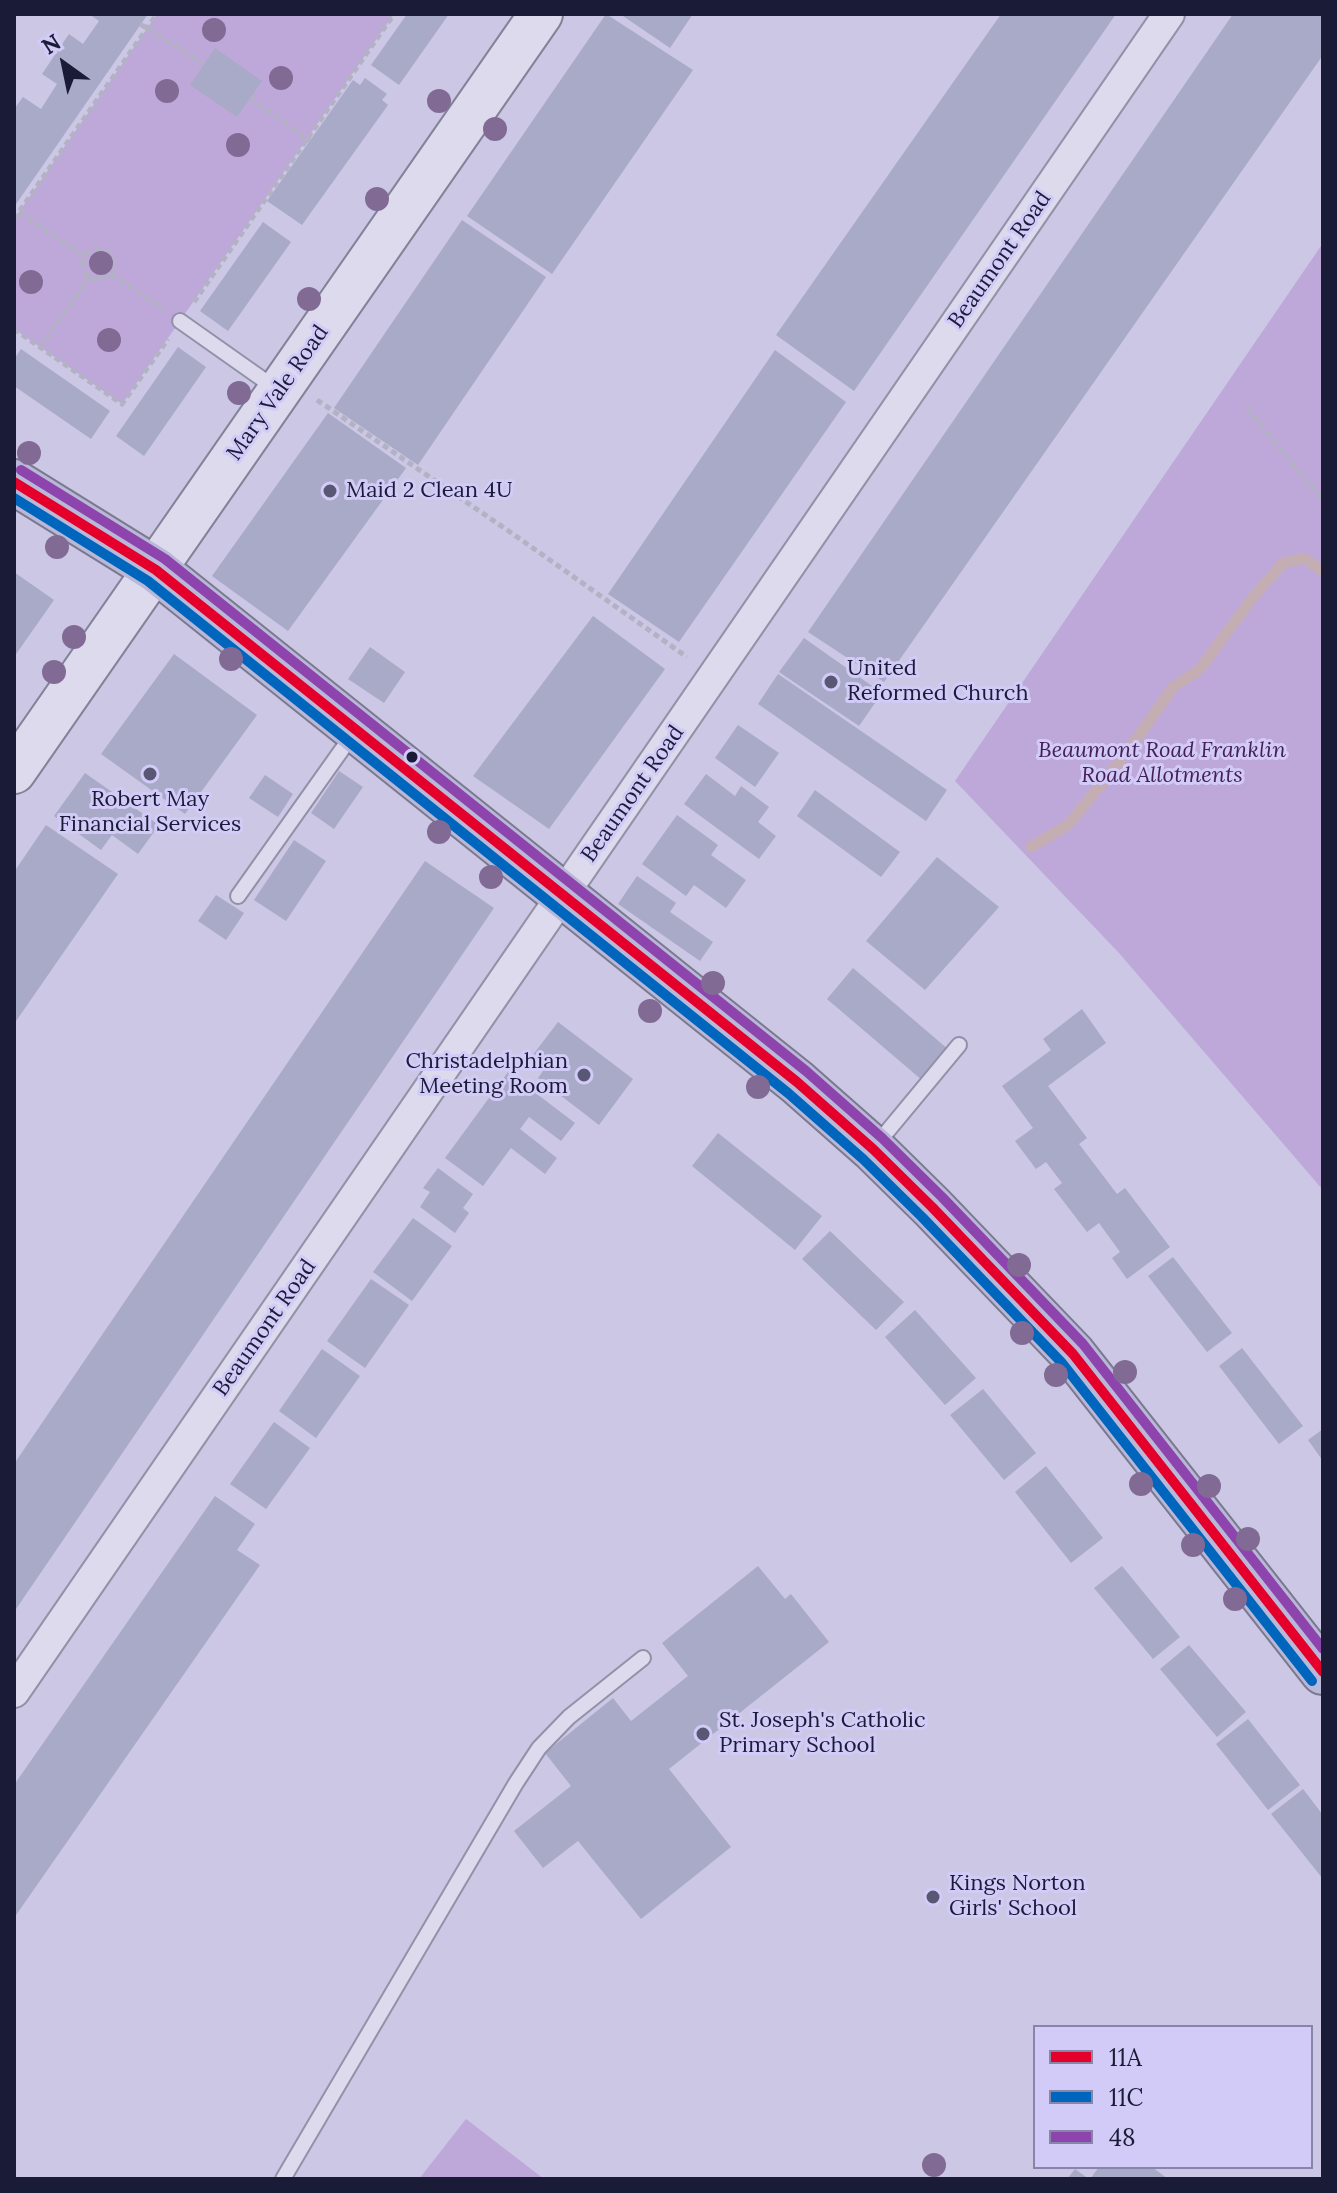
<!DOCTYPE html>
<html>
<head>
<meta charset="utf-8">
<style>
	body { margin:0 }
	#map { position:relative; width:1337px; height:2193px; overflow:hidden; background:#cbc7e4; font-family:Lora,serif }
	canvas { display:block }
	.frame { position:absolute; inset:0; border:16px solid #1a1c37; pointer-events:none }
	.legend { position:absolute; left:1033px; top:2025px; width:280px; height:144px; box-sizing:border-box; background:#d2cbf8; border:2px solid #8885ab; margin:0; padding:10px 14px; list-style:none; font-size:24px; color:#1a1c37 }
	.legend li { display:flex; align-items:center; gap:16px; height:40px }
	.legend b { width:40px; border:2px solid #8885ab }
	.north { position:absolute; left:24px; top:24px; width:80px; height:80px; -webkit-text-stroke:6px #d2cbf8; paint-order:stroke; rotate:327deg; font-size:22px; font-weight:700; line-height:32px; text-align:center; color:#1a1c37 }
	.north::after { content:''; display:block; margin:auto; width:28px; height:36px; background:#1a1c37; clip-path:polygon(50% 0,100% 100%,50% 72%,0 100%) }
</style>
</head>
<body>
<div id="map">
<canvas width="1337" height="2193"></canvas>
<div class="frame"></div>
<ul class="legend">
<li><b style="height:10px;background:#e4002b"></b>11A</li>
<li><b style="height:10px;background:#0065bd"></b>11C</li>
<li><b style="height:10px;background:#8e44ad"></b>48</li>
</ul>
<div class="north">N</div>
</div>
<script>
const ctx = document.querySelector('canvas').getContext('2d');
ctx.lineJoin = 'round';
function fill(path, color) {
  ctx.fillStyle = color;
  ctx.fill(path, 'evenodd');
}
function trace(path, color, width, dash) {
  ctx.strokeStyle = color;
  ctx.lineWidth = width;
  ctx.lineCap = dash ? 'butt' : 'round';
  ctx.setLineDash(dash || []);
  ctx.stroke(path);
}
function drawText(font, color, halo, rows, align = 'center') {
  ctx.font = font + ' Lora,serif';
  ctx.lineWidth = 6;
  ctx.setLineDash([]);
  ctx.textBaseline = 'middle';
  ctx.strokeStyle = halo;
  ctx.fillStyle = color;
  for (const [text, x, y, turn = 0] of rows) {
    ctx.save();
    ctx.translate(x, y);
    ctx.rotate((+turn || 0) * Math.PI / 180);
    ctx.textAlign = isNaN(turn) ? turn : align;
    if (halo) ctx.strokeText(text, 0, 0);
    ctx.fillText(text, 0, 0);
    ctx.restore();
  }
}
fill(new Path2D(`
	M157,14H394L122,404L14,329V219Z
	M1323,243V1190L1119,953L955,781Z
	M466,2119L544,2179H419Z`), '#bea8d9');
trace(new Path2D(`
	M1031,847L1069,824L1128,751L1173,687L1199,670L1253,597L1283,563L1304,558L1323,571`), '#c4aeb4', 11);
fill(new Path2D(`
	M89,14H148L14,207V109L23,97L41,109L57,84L42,74L69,34L83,44L99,21Z
	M407,14H449L399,85L371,65Z
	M606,14L693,70L552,274L467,216Z
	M620,14H693L670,48Z
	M1001,14H1116L854,391L776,335Z
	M1233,14H1323V55L884,682L808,632Z
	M215,48L262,81L237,117L190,85Z
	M365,78L387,94L382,100L388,105L302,225L267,201L353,80L360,85Z
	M462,220L546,277L418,465L334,408Z
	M263,222L291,242L228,331L200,311Z
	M178,347L206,367L144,456L116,436Z
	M21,349L110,411L91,439L14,386V359Z
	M775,350L846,402L679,642L608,594Z
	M328,413L406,468L288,631L212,576Z
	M14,572L54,600L14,657Z
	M593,616L665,669L549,829L473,776Z
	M804,638L882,693L859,726L779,672Z
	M370,647L405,672L384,703L348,679Z
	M174,654L257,715L185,814L101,754Z
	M778,674L947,790L926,821L758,704Z
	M738,725L779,753L755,787L715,758Z
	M339,771L363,787L334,829L311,813Z
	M85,773L159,825L138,854L112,835L101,850L54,816Z
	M706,774L735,796L741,786L769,807L758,822L776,836L759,859L684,804Z
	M265,775L293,794L278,817L249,798Z
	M815,790L900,852L881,877L797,816Z
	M677,815L718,845L711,855L746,880L726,908L694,885L686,896L642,864Z
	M46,825L118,874L14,1024V872Z
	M294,840L326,861L286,921L254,900Z
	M937,857L999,907L925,990L866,941Z
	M425,861L494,908L14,1612V1464Z
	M637,876L676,903L670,912L713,942L700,961L618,904Z
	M216,895L244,913L226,940L198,921Z
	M853,968L949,1050L923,1081L827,999Z
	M1082,1009L1106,1043L1048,1086L1087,1138L1079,1144L1117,1194L1125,1188L1170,1247L1127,1279L1112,1258L1120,1252L1099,1223L1087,1232L1054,1189L1062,1183L1046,1162L1036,1169L1015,1141L1033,1128L1002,1086L1051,1050L1043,1039Z
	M558,1022L633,1079L599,1125L538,1078L543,1071L529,1060Z
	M508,1072L575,1123L561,1141L529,1117L520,1129L557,1158L545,1174L511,1148L483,1186L445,1158Z
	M718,1133L822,1216L795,1250L692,1166Z
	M438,1168L473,1194L463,1208L469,1213L455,1233L420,1207L430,1192L423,1188Z
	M413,1218L452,1246L412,1301L373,1272Z
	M830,1231L904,1302L876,1330L802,1259Z
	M1173,1257L1232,1333L1207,1352L1148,1276Z
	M371,1279L409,1305L365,1368L327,1341Z
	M915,1310L976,1378L945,1405L885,1337Z
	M1242,1348L1303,1426L1279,1444L1219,1366Z
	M322,1349L360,1376L316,1438L279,1411Z
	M983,1389L1036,1453L1004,1480L950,1415Z
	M274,1422L310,1448L266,1509L230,1484Z
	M1323,1429V1461L1308,1440Z
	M1046,1466L1103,1538L1071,1563L1015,1492Z
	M215,1496L255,1524L237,1550L260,1565L14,1918V1785Z
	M758,1566L785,1599L791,1594L829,1642L669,1769L731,1847L641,1919L578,1841L543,1868L514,1831L571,1786L545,1753L613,1698L631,1721L688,1676L662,1643Z
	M1122,1566L1180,1637L1153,1659L1094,1588Z
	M1189,1645L1246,1712L1217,1737L1160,1669Z
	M1248,1719L1300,1785L1268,1810L1216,1744Z
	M1303,1789L1323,1815V1879L1271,1814Z
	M1099,2167H1152L1168,2179H1090Z
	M1075,2169L1089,2179H1067Z`), '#a9aac8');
const lane = new Path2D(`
	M180,321L275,388
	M238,896L353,734
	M876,1145L959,1045
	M283,2179L516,1783L539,1748L569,1717L643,1658`);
const street = new Path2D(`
	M14,1692L1169,14`);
const secondary = new Path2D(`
	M14,772L541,14`);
const highway = new Path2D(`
	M14,482L156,570L797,1082L873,1149L932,1207L1073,1354L1323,1672`);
trace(lane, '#9391a8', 18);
trace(street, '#9391a8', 34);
trace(secondary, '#838298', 46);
trace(highway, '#7a798e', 48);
trace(new Path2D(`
	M140,24L203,64
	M250,98L310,141
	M19,212L84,256
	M14,219L157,14
	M83 264a15 15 0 1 1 30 0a15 15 0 1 1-30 0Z
	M111,274L163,309
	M194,302L394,14
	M14,329L122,404L168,339
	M40,347L90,276
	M317,400L513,534L687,657
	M1247,408L1323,501`), '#b3b2c4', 5, [6, 4]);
trace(lane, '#dcdaec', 14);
trace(street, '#dcdaec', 30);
trace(secondary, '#dcdaec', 42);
trace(highway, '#bab8d8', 44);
trace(new Path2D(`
	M14,482L156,570L797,1082L873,1149L932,1207L1073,1354L1323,1672`), '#e4002b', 10);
trace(new Path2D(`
	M14,498L148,581L788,1093L863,1159L922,1217L1062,1363L1312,1681`), '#0065bd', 10);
trace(new Path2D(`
	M21,470L165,559L806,1071L882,1138L942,1197L1083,1344L1323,1649`), '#8e44ad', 10);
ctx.fillStyle = '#816b95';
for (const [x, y] of [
	[214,30],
	[281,78],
	[167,91],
	[439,101],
	[495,129],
	[238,145],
	[377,199],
	[101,263],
	[31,282],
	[309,299],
	[109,340],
	[239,393],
	[29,453],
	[57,547],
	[74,637],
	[231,659],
	[54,672],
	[439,832],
	[491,877],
	[713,983],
	[650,1011],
	[758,1087],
	[1019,1265],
	[1022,1333],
	[1125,1372],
	[1056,1375],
	[1141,1484],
	[1209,1486],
	[1248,1539],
	[1193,1545],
	[1235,1599],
	[934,2165]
]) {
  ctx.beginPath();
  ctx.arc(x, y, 12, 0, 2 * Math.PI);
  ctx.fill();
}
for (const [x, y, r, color] of [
	[330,491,8,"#585874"],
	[831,682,8,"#585874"],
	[412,757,7,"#1a1c37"],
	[150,774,8,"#585874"],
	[584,1075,8,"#585874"],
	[703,1734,8,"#585874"],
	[933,1897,8,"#585874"]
]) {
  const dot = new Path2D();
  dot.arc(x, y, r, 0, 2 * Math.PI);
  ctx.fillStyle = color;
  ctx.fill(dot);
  trace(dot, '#d2cbf8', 3);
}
drawText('22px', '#1a1c37', '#d2cbf8', [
	["Beaumont Road",1000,260,-55],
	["Mary Vale Road",278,393,-55],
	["Beaumont Road",633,794,-55],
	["Beaumont Road",265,1328,-55]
]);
drawText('22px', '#1a1c37', '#d2cbf8', [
	["Maid 2 Clean 4U",346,491],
	["United",847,669],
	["Reformed Church",847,694],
	["Robert May",150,800,"center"],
	["Financial Services",150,825,"center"],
	["Christadelphian",568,1062,"right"],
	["Meeting Room",568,1087,"right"],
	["St. Joseph's Catholic",719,1721],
	["Primary School",719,1746],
	["Kings Norton",949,1884],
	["Girls' School",949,1909]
], 'left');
drawText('italic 22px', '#441f55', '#d2cbf8', [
	["Beaumont Road Franklin",1162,751],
	["Road Allotments",1162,776]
]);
</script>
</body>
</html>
